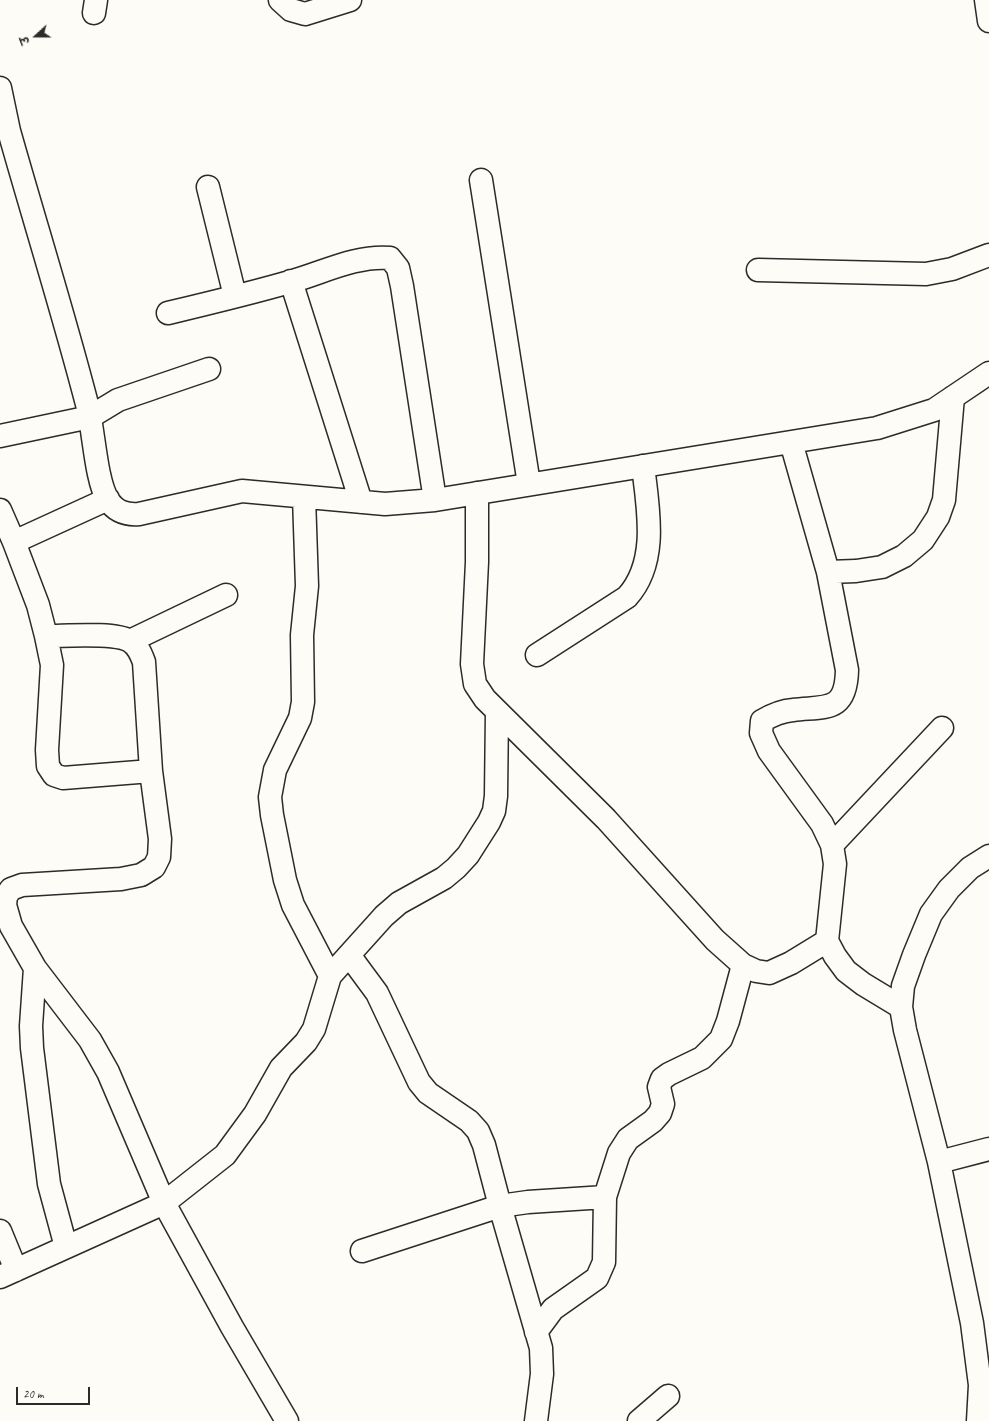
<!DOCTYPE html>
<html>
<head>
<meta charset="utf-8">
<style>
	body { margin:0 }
	#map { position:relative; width:989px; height:1421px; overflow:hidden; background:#fdfcf7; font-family:Caveat,"Playpen Sans Deva",sans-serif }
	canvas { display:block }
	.north { position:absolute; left:16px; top:16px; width:40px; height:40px; -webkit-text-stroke:3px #fdfcf7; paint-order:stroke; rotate:249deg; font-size:11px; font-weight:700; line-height:16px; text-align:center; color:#2b2b2b }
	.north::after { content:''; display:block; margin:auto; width:14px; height:18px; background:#2b2b2b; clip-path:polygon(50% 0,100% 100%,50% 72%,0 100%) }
	.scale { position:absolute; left:16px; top:1387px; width:74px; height:18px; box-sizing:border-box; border:2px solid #2b2b2b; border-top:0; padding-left:5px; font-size:12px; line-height:14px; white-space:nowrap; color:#2b2b2b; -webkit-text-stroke:3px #fdfcf7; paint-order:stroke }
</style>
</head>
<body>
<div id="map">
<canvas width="989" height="1421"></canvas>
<div class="north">उ</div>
<div class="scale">20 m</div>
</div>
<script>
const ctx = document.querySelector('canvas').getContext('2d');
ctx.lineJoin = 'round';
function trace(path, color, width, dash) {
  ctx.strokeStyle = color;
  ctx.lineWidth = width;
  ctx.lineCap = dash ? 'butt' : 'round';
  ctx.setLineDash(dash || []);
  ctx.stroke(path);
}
const minor = new Path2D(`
	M280,0L291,10L305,14L350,0
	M986,0L989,21
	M94,13L96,0
	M0,88L9,131C35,223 64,315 88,408C94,433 96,481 108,500C116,512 126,515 139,514L242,491L385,504L435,500L877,428L934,410L989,373
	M481,180L529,484
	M208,187L235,296
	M758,270L926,274L952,269L989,255
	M291,281L361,502
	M168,313C210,303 252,293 293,281C324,272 357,255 390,258L398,268L402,286L435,500
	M0,436L90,417L118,400L209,369
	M791,442L828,572L847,670C846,713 826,706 793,710C781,711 772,715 762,721L761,733L769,751L822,824L832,845L835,864L827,941L835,956L846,971L863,984L901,1007
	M477,493V562L472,664L475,684L485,699L606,819L715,940L743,965L756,971L769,973L791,963L827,941
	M304,497L307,586L302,635L303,702L300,718L275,770L270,797L272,815L285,880L293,905L330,976
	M0,510L14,542L38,605L46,636L52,665L47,750L48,766L54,775L63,778L151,771
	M14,542L108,499
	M828,572L856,571L882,567L904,556L923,540L938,517L944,500L953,397
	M46,636C66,636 115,632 130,641C138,646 141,654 144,662L151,771L160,839L159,857L154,867L141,875L121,879L22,885L11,889L6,896L5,905L11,926L35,968L90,1040L108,1072L164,1203L232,1327L287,1421
	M130,641L226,595
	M537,655L627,597C659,562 648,508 643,466
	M832,845L942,728
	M349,955L377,993L419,1082L428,1093L469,1121L478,1131L484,1145L500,1206L541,1348L542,1374L536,1421
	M35,968L31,1026L32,1048L49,1184L66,1247
	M939,1162L989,1149
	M0,1231L16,1270
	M362,1251L500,1206L528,1202L605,1197
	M0,1277L164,1203L225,1155L255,1114L281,1068L306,1042L314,1029L330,976L384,916L399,903L444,878L456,868L468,855L489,822L494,811L496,796L497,711
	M536,1332L553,1309L597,1278L604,1262L605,1197L619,1153L628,1139L653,1121L660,1113L663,1104L659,1087L662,1079L669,1074L702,1058L721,1039L728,1021L743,965
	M639,1421L668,1396
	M978,1421L980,1385L972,1323L939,1162L905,1030L901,1007L903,986L914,955L931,914L949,889L970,868L989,856`);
trace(minor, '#2b2b2b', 25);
trace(minor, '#fdfcf7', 22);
</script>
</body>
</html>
